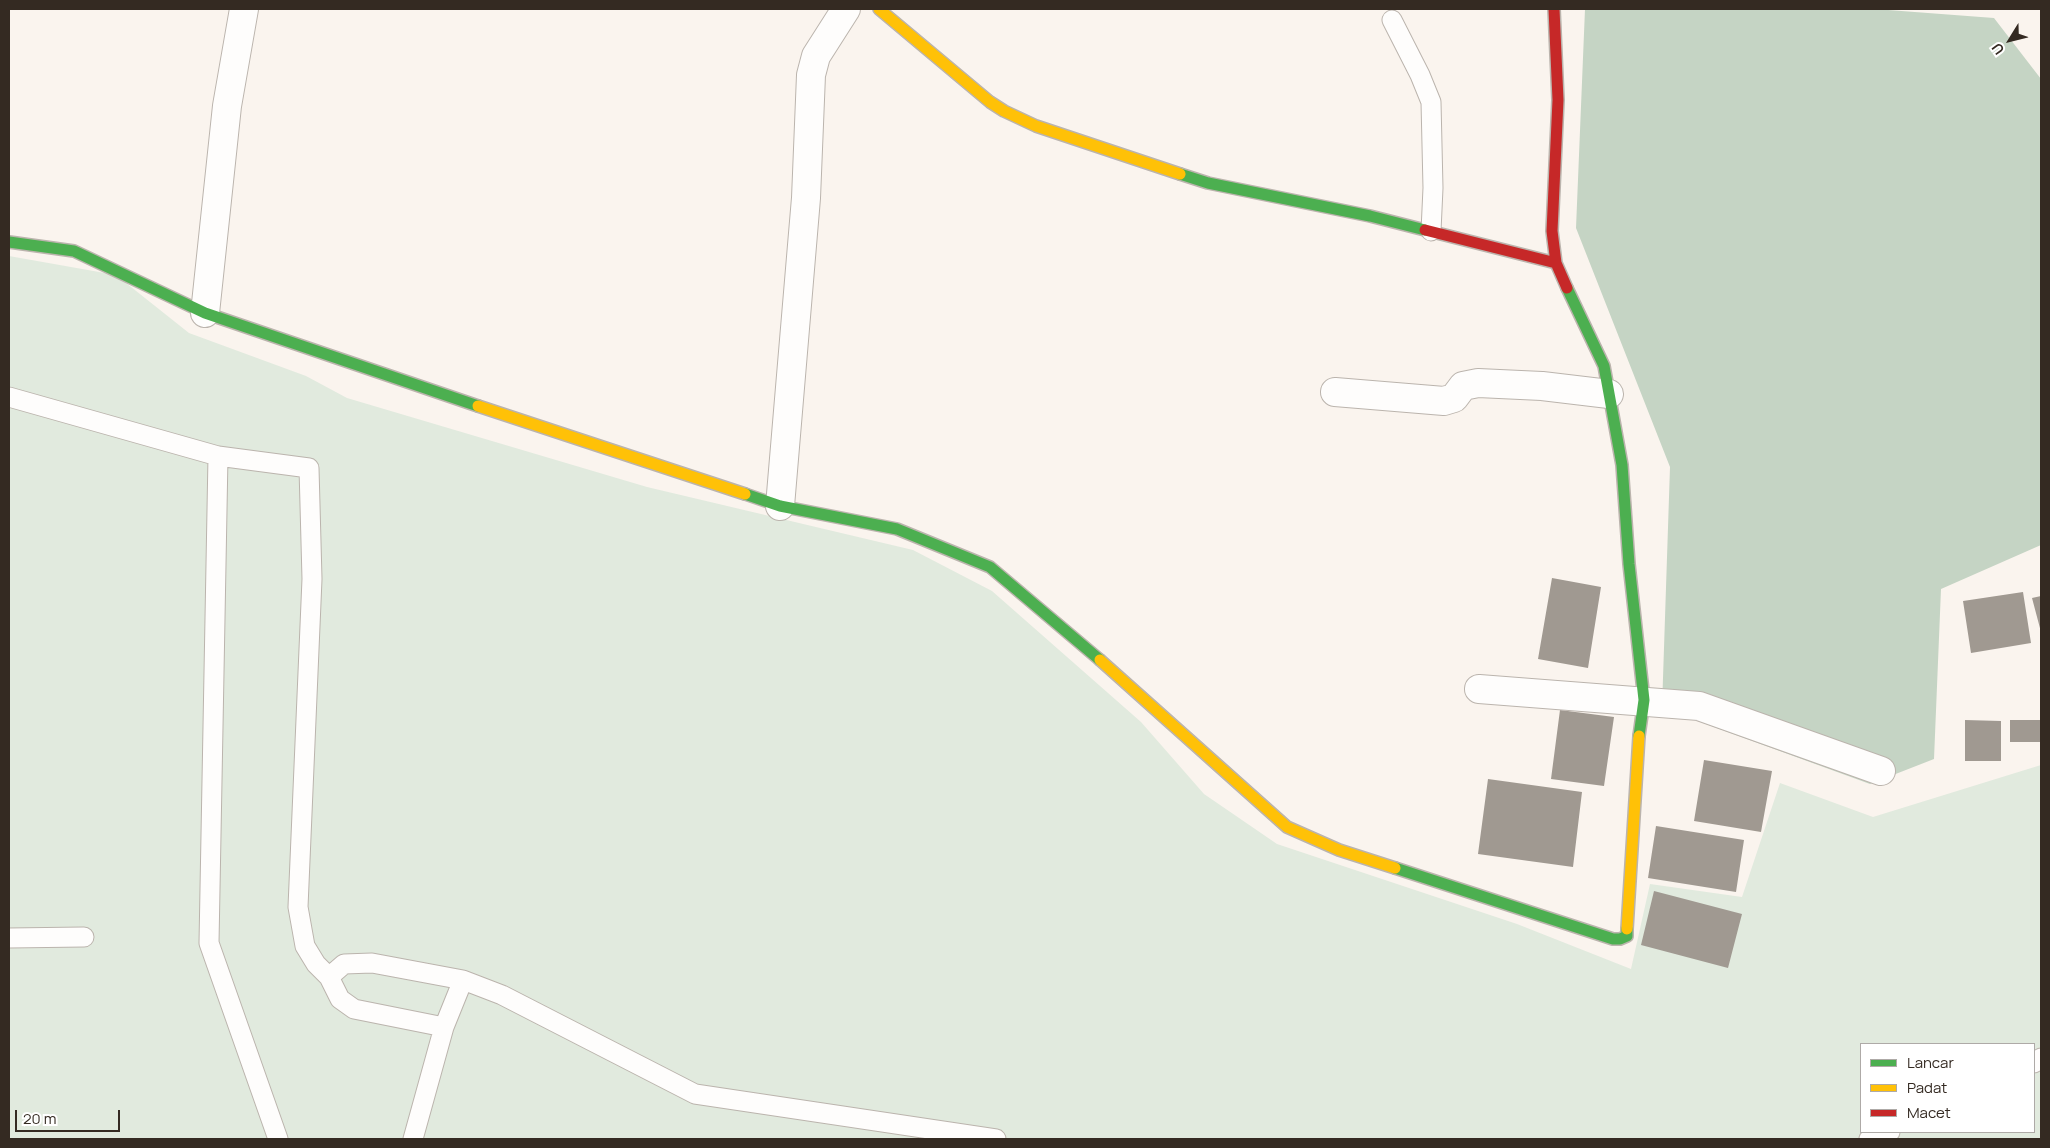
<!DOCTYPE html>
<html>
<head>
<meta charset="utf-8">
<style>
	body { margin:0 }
	#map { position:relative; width:2050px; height:1148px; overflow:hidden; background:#faf4ee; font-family:Manrope,sans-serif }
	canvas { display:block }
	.frame { position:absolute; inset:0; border:10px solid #342a22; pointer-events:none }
	.legend { position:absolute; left:1860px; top:1043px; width:175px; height:90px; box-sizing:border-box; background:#fff; border:1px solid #aeaaa7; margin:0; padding:6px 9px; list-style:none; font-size:15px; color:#342a22 }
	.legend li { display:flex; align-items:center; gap:10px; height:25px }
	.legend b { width:25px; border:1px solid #aeaaa7 }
	.north { position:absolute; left:1985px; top:15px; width:50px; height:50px; -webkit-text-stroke:4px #fff; paint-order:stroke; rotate:234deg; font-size:14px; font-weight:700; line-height:20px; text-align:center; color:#342a22 }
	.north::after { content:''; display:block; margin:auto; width:18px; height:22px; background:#342a22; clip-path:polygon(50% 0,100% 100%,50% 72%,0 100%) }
	.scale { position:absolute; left:15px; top:1110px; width:105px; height:22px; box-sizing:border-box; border:2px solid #342a22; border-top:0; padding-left:6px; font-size:15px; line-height:18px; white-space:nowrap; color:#342a22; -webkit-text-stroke:4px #fff; paint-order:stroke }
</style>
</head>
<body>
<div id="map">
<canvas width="2050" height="1148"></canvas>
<div class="frame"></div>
<ul class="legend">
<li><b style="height:6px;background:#4caf50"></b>Lancar</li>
<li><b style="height:6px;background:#ffc107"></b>Padat</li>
<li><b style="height:6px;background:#c62828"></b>Macet</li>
</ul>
<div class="north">U</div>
<div class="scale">20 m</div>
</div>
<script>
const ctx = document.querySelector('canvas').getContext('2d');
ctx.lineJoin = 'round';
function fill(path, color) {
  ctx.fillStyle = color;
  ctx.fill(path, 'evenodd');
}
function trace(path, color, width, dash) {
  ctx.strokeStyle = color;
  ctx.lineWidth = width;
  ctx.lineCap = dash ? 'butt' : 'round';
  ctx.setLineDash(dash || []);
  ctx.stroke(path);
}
fill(new Path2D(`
	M9,256L116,275L189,333L306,376L347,398L647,487L913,550L992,591L1141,722L1204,794L1277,844L1517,924L1631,969L1650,884L1742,897L1780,783L1873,817L2041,765V1139H9ZM1861,1044H2034V1132H1861Z`), '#e1eade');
fill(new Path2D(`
	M1585,9H1875L1994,18L2041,79V545L1941,589L1934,759L1870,784L1662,708L1670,467L1576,228Z`), '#c5d4c4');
fill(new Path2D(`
	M1552,578L1601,587L1588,668L1538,659Z
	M2023,592L2031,643L1971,653L1963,601Z
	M2041,596V632L2032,598Z
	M1560,710L1614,717L1604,786L1551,779Z
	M1965,720L2001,721V761H1965Z
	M2010,720H2041V742H2010Z
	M1704,760L1772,771L1761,832L1694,821Z
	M1488,779L1582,792L1573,867L1478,854Z
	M1656,826L1744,840L1736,892L1648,878Z
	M1654,891L1742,914L1728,968L1641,945Z`), '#a09991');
const lane = new Path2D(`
	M1392,20L1420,75L1431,102L1433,188L1431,231
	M9,397L218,456L309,468L312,579L298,907L305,946L316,964L329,977L340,999L354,1009L444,1027
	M218,456L209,943L278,1139
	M9,938L84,937
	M329,977L344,964L372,963L463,980
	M2034,1063L2041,1058
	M413,1139L444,1027L463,980L502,995L695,1094L996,1139
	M1869,1139L1890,1132`);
const street = new Path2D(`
	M205,313L227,106L244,9
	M1335,392L1444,401L1454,398L1463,386L1478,383L1542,386L1609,394
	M780,506L806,198L811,75L816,56L846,9
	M1479,689L1699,706L1881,771`);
const fast = new Path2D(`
	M1180,174L1208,183L1370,216L1425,230
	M9,242L74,251L205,313L478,406
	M1567,288L1604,366L1622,465L1629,564L1644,700L1639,736
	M745,494L780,506L897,529L990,567L1100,660
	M1395,868L1613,939H1620L1627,936V929`);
const slow = new Path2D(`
	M879,9L990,102L1004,111L1036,126L1180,174
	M478,406L745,494
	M1100,660L1287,827L1339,850L1395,868
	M1627,929L1639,736`);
const jam = new Path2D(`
	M1554,9L1558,100L1552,231L1556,263L1567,288
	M1425,230L1556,263`);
trace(lane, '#bbb4ad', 21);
trace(street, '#bbb4ad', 30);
trace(fast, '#bbb4ad', 14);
trace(slow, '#bbb4ad', 14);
trace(jam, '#bbb4ad', 14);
trace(lane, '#fefdfc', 19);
trace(street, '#fefdfc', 28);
trace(fast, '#4caf50', 11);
trace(slow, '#ffc107', 11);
trace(jam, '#c62828', 11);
</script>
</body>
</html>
